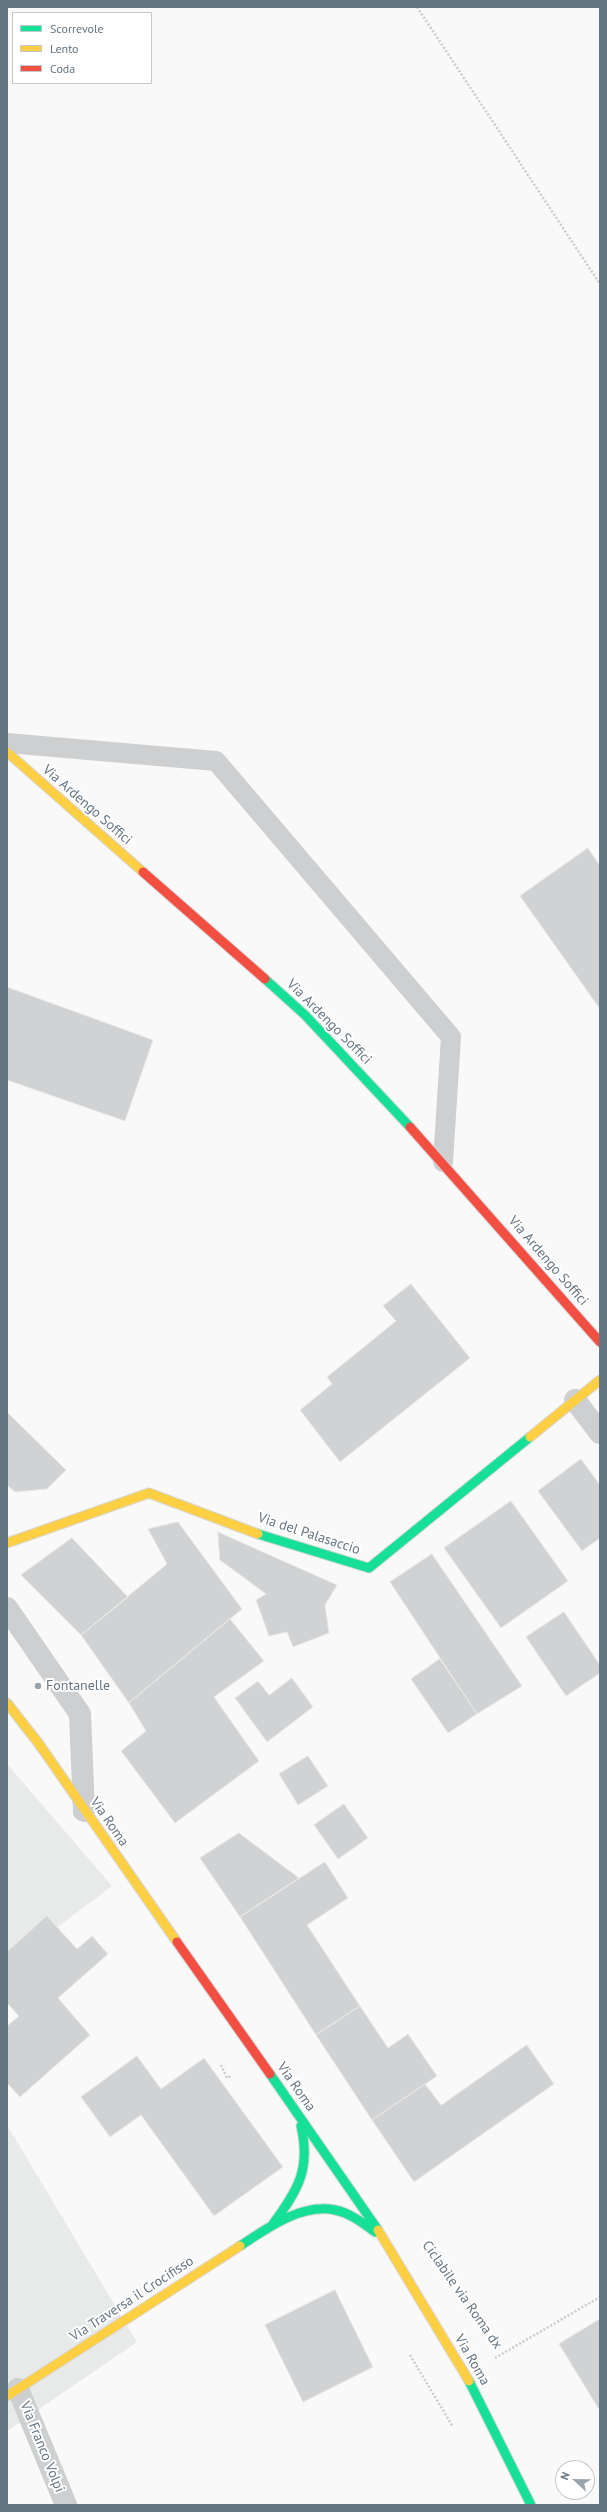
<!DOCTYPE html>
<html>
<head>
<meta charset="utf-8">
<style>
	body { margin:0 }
	#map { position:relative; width:607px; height:2512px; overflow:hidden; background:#f9f9f9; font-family:"PT Sans",sans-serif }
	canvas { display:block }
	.frame { position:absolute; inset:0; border:8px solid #657683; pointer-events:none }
	.legend { position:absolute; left:12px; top:12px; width:140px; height:72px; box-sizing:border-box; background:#fff; border:1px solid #c1c8cd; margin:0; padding:5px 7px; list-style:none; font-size:12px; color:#657683 }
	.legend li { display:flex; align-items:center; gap:8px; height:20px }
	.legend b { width:20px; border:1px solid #c1c8cd }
	.north { position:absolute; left:555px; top:2460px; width:40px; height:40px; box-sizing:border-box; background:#fff; border:1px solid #c1c8cd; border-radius:50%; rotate:292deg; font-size:11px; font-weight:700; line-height:16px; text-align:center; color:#657683 }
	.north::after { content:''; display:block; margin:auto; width:14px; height:18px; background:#99a4ac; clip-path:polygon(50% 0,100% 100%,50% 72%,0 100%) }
</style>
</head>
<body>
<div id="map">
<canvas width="607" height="2512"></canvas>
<div class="frame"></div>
<ul class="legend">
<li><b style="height:5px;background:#16e098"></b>Scorrevole</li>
<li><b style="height:5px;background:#ffcf43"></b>Lento</li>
<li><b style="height:5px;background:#f24e42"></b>Coda</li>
</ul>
<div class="north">N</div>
</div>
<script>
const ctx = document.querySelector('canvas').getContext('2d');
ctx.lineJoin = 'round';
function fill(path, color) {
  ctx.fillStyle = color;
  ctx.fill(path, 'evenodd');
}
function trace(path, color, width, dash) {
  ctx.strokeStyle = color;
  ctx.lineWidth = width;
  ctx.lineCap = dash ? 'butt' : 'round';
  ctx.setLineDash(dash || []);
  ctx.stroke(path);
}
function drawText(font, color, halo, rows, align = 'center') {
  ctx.font = font + ' "PT Sans",sans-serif';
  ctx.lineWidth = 4;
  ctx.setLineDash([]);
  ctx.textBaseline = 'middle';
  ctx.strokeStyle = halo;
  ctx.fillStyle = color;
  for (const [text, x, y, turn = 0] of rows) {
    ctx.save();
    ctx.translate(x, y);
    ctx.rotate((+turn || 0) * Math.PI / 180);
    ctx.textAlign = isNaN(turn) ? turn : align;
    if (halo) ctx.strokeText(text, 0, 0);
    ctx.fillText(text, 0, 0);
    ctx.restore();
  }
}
fill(new Path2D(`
	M7,1764L112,1886L7,1965Z
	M7,2125L137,2342L7,2431Z`), '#e8e9e9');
const building = new Path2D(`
	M588,848L600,866V1009L520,896Z
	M7,987L153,1040L125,1121L7,1080Z
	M411,1284L470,1358L340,1462L300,1410L332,1384L327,1377L396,1321L383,1306Z
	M7,1412L66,1470L47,1489L15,1492L7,1485Z
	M581,1459L600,1485V1538L582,1551L538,1491Z
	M511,1501L568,1581L501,1628L444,1548Z
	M178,1522L242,1609L129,1703L81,1635L167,1564L148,1529Z
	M218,1532L337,1585L325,1605L329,1633L293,1647L287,1632L269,1636L256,1600L266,1594L220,1560Z
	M72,1538L128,1597L81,1635L21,1575Z
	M432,1554L522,1686L477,1714L390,1582Z
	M564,1612L600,1665V1673L566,1696L526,1637Z
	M230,1619L264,1661L214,1697L259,1761L175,1823L121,1751L146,1731L129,1703Z
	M440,1659L477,1714L448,1733L411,1679Z
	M292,1678L313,1707L267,1742L235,1698L258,1681L269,1695Z
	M308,1756L328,1786L298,1805L279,1774Z
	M344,1804L368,1838L338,1859L314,1825Z
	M239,1833L299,1878L240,1917L200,1858Z
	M325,1862L348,1898L307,1925L360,2006L316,2035L240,1917Z
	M47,1916L77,1949L92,1936L108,1954L58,1998L90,2035L20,2097L7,2083V2026L19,2016L7,2003V1952Z
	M360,2006L388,2048L408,2034L437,2076L372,2120L316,2035Z
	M527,2045L554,2084L414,2182L372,2120L425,2084L441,2105Z
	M137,2056L161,2089L204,2058L283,2167L214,2216L141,2115L110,2137L81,2097Z
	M335,2290L373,2367L303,2402L265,2325Z
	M600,2319V2411L559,2344Z`);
fill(building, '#d0d2d3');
trace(building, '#e8e8e8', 1);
const fast = new Path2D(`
	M265,979L305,1015L410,1127
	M258,1534L369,1568L530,1437
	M270,2074L378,2230
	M273,2224C298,2190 311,2169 301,2126
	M240,2246C266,2229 301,2203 335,2210C350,2213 363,2223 375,2232
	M469,2381L531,2505`);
const slow = new Path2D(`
	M7,752L143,872
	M530,1437L600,1380
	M7,1543L149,1493L258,1534
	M7,1703L39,1744L177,1942
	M378,2230L469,2381
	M7,2396L240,2246`);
const jam = new Path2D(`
	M143,872L265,979
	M410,1127L600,1342
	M177,1942L270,2074`);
trace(fast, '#d5d6d7', 11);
trace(slow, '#d5d6d7', 11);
trace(jam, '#d5d6d7', 11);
trace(new Path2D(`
	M417,7L600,284
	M221,2065L227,2078L231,2076
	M410,2355L453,2427
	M495,2358L600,2297`), '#cbcccd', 2.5, [2, 2]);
trace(new Path2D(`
	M7,743L216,761L451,1037L443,1162`), '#cecfd0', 20);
trace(new Path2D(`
	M575,1400L600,1433
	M7,1608L80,1714L84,1811
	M18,2389L66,2505`), '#cecfd0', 22);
trace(fast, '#16e098', 9);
trace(slow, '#ffcf43', 9);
trace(jam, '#f24e42', 9);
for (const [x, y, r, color] of [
	[38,1686,4,"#99a4ac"]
]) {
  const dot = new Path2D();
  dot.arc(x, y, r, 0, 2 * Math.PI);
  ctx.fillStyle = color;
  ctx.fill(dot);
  trace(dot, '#fff', 1.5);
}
drawText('14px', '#657683', '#fff', [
	["Via Ardengo Soffici",87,805,41],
	["Via Ardengo Soffici",329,1022,45],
	["Via Ardengo Soffici",548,1261,49],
	["Via del Palasaccio",309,1534,18],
	["Via Roma",109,1822,55],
	["Via Roma",296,2087,55],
	["Ciclabile via Roma dx",462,2295,55],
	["Via Traversa il Crocifisso",132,2299,-33],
	["Via Roma",472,2360,60],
	["Via Franco Volpi",42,2447,68]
]);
drawText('14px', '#657683', '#fff', [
	["Fontanelle",46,1686]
], 'left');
</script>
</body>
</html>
